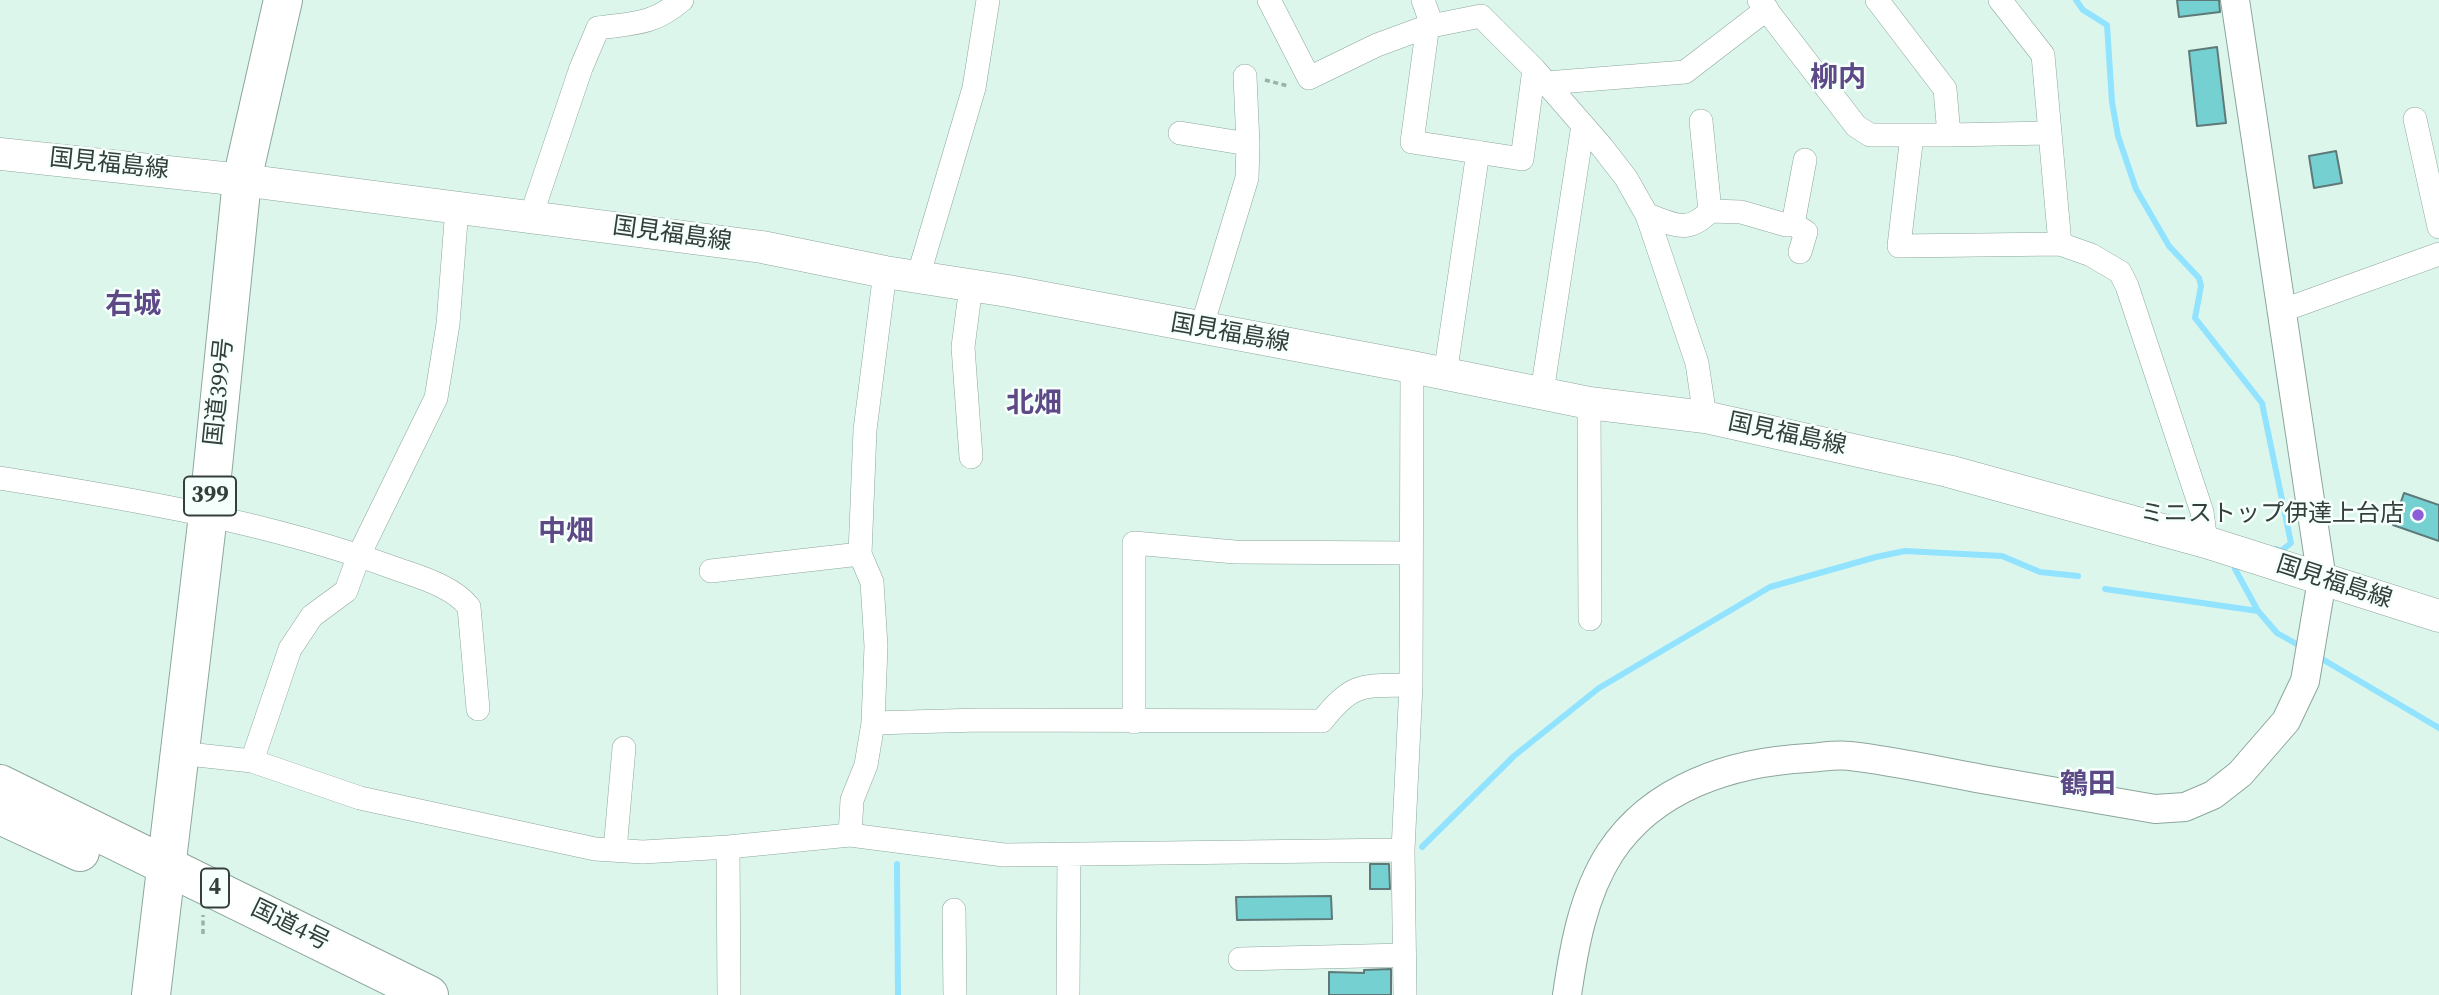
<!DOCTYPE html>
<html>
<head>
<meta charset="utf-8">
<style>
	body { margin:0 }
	canvas { display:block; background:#dcf6ec }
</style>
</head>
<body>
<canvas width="2439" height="995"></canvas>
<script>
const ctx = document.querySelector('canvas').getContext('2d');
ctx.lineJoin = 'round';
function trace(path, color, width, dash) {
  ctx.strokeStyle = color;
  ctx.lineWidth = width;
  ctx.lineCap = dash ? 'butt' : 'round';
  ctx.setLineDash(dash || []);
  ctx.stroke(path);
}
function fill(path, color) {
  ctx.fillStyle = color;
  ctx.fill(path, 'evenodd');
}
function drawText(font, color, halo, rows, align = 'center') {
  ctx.font = font + ' "Source Serif 4","Noto Sans JP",serif';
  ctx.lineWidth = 5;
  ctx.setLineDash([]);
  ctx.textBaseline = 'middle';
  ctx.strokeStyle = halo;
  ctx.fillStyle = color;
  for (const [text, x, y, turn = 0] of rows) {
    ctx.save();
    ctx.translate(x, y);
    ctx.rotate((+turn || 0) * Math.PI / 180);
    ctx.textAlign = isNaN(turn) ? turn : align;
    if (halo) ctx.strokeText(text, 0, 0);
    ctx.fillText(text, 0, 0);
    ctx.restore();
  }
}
trace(new Path2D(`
	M2076,0L2083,10L2107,25L2112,102L2118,136L2136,189L2169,246L2199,278L2201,286L2195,318L2262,403L2291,543L2281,551L2276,549
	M2235,569L2258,611L2277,633L2302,647
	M2105,589L2258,611
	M2317,656L2439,728
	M1422,847L1514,756L1599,688L1770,587L1876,557L1905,551L2002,556L2040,572L2078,576
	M897,864L898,995`), '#91e3ff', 6);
const building = new Path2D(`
	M2177,0H2219L2220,12L2179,17Z
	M2217,47L2226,123L2197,126L2189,51Z
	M2336,151L2342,183L2314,188L2309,156Z
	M2404,493L2439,505V541L2393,525Z
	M1370,864H1389L1390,889H1370Z
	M1331,896L1332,919L1237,920L1236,897Z
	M1391,969V995H1329V972L1364,973V970Z`);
fill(building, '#75d1d1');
trace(building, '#5f7979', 2);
const minor = new Path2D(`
	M1269,0L1309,78L1377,45L1426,27L1481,16L1534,69L1602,147L1626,178L1647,215L1697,363L1705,417
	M1423,0L1429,17L1412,142L1522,159L1534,69
	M1759,0L1856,126L1870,135H1912
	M1877,0L1945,89L1949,135H1912L1899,246L2060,244L2091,255L2120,272L2127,286L2202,512L2206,542
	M2000,0L2043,55L2060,244
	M1546,83L1685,72L1767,9
	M2415,119L2439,227
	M1701,121L1710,211
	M1180,133L1248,144
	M1949,135L2049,133
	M1647,215C1674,224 1687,235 1710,211L1741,212L1786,225L1793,224L1805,160
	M531,216L581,68L598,28C634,23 653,25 682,0
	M1793,224L1806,232L1800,252
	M918,277L974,88L988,0
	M2281,311L2439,254
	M1201,329L1247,178L1248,144L1245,76
	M1445,375L1478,152
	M1542,392L1583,125
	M1589,403L1590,619
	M971,457L963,347L971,286
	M0,478C133,499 268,522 394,568C419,577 453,586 469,607L478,709
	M711,571L860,554
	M1134,722V543L1235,552L1411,553
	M873,723L980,720L1322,721C1353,681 1364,686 1411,685
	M179,753L252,761L360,798L595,849L643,852L728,847L850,835L1004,855L1403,850
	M252,761L290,649L312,616L346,591L359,555L436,398L448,324L457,208
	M850,835L852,800L866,765L873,723L876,646L872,582L860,554L865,430L885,272
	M728,847L729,995
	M615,850L624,748
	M954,910L955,995
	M1240,959L1405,955
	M1068,995L1069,855
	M1405,995L1403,850L1411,685L1412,367`);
const tertiary = new Path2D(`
	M1567,995C1574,947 1583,895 1610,853C1653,787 1732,762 1808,758C1822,757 1837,754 1850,756C1894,761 1938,771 1982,779C2039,789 2097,799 2155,809L2185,807L2213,795L2240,774L2286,721L2305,681L2322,580L2235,0`);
const secondary = new Path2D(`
	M0,154L242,180L762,247L885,272L1008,291L1412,367L1589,403L1705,417L1948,471L2206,542L2439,616`);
const trunk = new Path2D(`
	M0,784L429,995
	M0,815L80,852
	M151,995L208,515L242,180L283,0`);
trace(minor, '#8da69c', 24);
trace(tertiary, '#8da69c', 30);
trace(secondary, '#8da69c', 33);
trace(trunk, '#8da69c', 40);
trace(new Path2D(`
	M1265,80L1288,86
	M203,934V915`), '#9cb1a9', 3.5, [5, 3.5]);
trace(minor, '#fff', 23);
trace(tertiary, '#fff', 28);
trace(secondary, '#fff', 32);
trace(trunk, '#fff', 38);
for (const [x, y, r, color] of [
	[2418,515,7,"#8c5ed8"]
]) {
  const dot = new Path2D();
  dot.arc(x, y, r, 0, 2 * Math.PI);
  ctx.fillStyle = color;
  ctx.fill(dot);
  trace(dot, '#f5fffb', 2.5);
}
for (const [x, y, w] of [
	[210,496,52],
	[215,888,28]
]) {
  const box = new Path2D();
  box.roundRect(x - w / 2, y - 19.5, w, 39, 5);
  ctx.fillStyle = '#f5fffb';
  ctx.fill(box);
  trace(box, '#343f3b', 2);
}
drawText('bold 23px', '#343f3b', null, [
	["399",210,496],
	["4",215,888]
]);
drawText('24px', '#343f3b', '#f5fffb', [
	["国見福島線",109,165,6],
	["国見福島線",672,235,8],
	["国見福島線",1230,334,10],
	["国道399号",220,392,-84],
	["国見福島線",1787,435,12],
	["国見福島線",2334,583,18],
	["国道4号",290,926,26]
]);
drawText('24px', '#343f3b', '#f5fffb', [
	["ミニストップ伊達上台店",2404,515]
], 'right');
drawText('bold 28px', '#5e4987', '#f5fffb', [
	["柳内",1838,79],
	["右城",133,306],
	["北畑",1034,405],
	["中畑",566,533],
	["鶴田",2088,786]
]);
</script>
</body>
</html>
